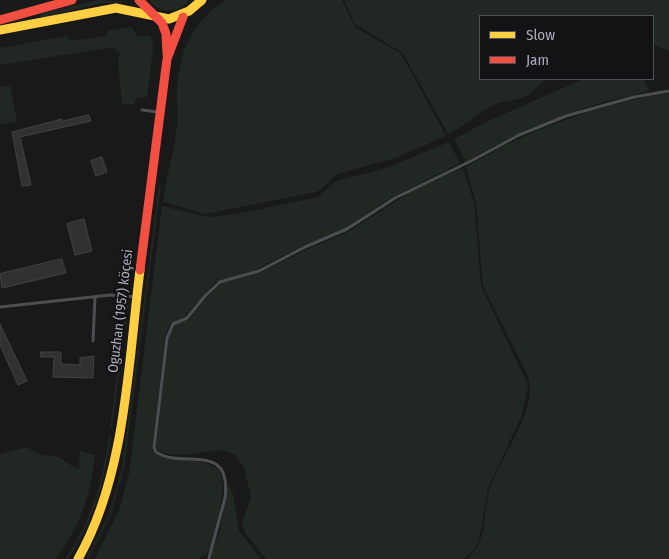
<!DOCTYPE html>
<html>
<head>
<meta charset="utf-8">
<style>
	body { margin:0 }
	#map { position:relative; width:669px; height:559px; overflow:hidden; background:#191919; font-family:"Fira Sans Condensed",sans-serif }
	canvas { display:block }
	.legend { position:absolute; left:479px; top:15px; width:175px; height:65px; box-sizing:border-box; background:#131315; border:1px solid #4f5157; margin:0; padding:6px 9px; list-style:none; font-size:15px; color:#aaadb9 }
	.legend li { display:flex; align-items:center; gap:10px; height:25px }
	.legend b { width:25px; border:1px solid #4f5157 }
</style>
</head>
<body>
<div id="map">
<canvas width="669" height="559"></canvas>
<ul class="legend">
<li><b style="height:6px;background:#ffcf43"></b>Slow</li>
<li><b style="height:6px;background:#f24e42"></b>Jam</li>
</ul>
</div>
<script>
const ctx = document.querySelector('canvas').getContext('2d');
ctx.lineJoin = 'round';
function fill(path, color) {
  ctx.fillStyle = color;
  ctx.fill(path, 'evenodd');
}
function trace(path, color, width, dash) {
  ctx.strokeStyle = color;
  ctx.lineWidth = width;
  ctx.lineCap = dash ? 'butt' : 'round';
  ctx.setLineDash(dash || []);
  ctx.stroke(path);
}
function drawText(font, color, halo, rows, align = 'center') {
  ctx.font = font + ' "Fira Sans Condensed",sans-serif';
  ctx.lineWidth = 4.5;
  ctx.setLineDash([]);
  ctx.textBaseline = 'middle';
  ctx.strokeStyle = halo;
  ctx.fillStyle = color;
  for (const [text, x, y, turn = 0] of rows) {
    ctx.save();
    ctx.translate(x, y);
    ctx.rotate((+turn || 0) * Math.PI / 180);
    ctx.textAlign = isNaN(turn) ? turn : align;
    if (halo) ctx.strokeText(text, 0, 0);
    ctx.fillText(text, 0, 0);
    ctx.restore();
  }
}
fill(new Path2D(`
	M98,0L133,2L102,3L41,18L40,14Z
	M149,0H190C178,14 160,14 149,0Z
	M227,0H342L355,27L401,54L446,136L398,157L338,174C329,179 325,189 316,192L205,214L163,202C166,176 174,153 177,127C179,114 176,102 177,89C180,50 192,20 227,0Z
	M344,0H669V51L653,45V16H480V79H548C540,83 536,89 530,94C518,102 503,99 492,106C476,114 465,126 448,134L403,53L355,24Z
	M131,27L138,36H149L152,39L153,49L147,97L137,98L134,104H122L118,60L120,53L117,52L114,47L0,65V48L67,36L71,41L105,36L110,30Z
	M584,79H643L650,91C584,105 523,127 466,162L454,139L490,120Z
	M0,81L1,87L10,86L17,122L0,125Z
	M669,93V559H467C489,541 482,512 490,488C501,457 539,408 528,376L483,286L476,202L466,167C532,128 594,106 669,93Z
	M449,142L460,163L387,200L347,228L305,245L253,271L215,283L186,315L169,326L165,337L152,450C156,456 162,457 169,458C209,464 231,457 220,508C218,519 216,544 208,552C206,555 202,556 199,559H95L119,511L129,474L162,206L208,217L236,214L318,197L336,181L384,169Z
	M463,168L474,203L481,286L528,385L522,415L488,488L479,540L473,551L463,559H266L245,533L242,525L251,496L244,468L235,455C214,442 178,465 156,449L169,333L174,325L189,319L206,298L221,284L259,273L307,249L348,232L418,187Z
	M159,185H161L124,468L111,514L90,556L86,559L109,514L122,468Z
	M127,300H129L112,428H110Z
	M109,435L111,436C105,481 94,520 68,559H65C92,520 103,481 109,435Z
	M27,447L40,455L56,456L77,469L79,468L80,451L95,455C89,500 82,522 56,559H0V454Z
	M228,484L233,494L239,531L261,559H212L211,555L220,530Z`), '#212823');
const building = new Path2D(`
	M89,115L91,121L20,137L31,185L22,186L12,132L62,119V121Z
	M102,157L107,172L96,176L91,161Z
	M84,219L92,251L75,255L67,224Z
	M62,259L66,273L2,288L0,274Z
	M0,324L27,381L18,385L0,345Z
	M41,352H61V364L80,365V358L94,356L93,378L53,377L54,357H41Z`);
fill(building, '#313131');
trace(building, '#414245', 1);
trace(new Path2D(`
	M142,110L158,112
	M0,307L110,295L136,297
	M93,341L95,297
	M209,558L225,498C232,440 183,470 156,452L154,448L167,338L173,324L187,318L205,296L220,282L259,271L305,247L347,229L395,198L471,161L519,135L566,116L634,97L669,91`), '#4d4e52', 3);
trace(new Path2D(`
	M0,30L116,8L169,19L189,11L202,0
	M78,559C126,475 128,364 140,270`), '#ffcf43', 9);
trace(new Path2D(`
	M139,0L162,23L166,34L167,54
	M0,20L72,0
	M140,270L167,59L183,17`), '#f24e42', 9);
drawText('14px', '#aaadb9', '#131315', [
	["Oguzhan (1957) köçesi",121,311,-83]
]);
</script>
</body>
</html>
